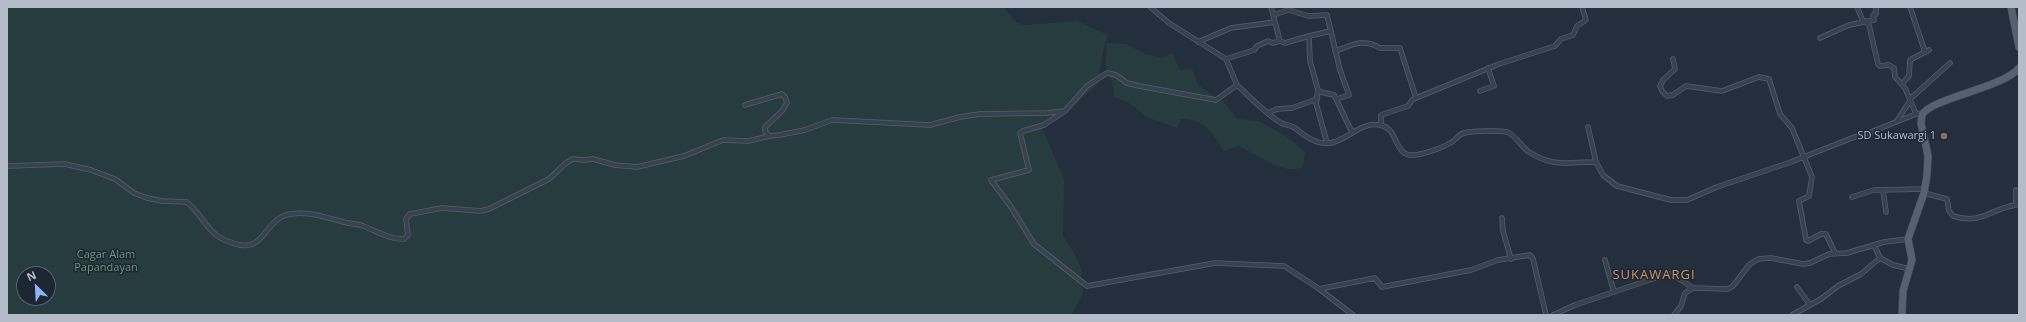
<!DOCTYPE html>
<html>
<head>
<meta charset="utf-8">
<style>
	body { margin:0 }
	#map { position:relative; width:2026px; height:322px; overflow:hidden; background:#242f3e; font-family:"Open Sans",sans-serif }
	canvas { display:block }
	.frame { position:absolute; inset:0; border:8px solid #b4bcc9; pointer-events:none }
	.north { position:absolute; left:16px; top:266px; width:40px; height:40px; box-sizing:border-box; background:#1d2633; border:1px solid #59626f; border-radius:50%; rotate:336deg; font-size:11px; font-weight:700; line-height:16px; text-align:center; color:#b4bcc9 }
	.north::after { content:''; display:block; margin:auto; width:14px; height:18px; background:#8ab4f8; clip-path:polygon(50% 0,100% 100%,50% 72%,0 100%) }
</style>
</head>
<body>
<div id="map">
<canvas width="2026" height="322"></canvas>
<div class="frame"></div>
<div class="north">N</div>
</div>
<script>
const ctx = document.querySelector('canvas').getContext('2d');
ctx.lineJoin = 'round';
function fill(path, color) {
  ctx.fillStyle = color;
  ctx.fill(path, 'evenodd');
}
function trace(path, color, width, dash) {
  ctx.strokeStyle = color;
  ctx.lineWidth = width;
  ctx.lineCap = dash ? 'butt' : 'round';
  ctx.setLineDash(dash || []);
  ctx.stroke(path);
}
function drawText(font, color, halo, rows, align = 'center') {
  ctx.font = font + ' "Open Sans",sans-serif';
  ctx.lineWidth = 3;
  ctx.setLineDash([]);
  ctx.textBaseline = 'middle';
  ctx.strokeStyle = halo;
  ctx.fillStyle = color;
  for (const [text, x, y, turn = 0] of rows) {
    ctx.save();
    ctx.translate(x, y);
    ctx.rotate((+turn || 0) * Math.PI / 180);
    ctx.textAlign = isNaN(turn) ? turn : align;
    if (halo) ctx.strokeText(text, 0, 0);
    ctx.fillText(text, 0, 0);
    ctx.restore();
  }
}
fill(new Path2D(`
	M7,7H1003L1017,23L1024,25L1077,21L1108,35L1103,51L1098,84L1078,102L1041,126L1064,179L1063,236L1076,256L1081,269L1083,288L1082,296L1071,315H7ZM24,274H48V298H24Z
	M1107,43L1126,44L1145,54L1162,58L1172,53L1180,70L1192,69L1198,85L1224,102L1237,119L1259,121L1285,136L1305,152L1303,167C1284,176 1256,154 1239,146L1224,151C1212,133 1205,119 1181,119L1177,128L1149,118L1126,101L1114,97L1113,85L1105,64Z`), '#263c3f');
const minor = new Path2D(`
	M1150,7L1169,23L1226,59L1237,85
	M1271,7L1280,41L1285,43L1309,36L1310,61L1318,90L1321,92L1334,95L1352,132
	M1857,7L1862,19L1869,25L1878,64L1880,66L1889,65L1894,68L1895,77L1905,88L1916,114
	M1910,7L1925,52
	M1273,15L1289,10L1308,16L1327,15L1340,70L1349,95L1337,99
	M1309,36L1331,31
	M1820,38L1849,25L1874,20L1873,15L1876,14V8
	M1198,42L1231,28L1275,22
	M1335,51C1352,45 1364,38 1380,48H1400L1416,98
	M1226,59L1254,50L1257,46L1268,41L1273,43L1280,41
	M1673,59L1675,69L1663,80L1660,86L1662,91L1667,96L1673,95L1686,86L1722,91L1759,77L1769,79L1780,114L1792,128L1812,177L1809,196L1799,201L1806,240L1808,241L1821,234H1826L1835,253
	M1902,84L1909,76L1910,60L1929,50
	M1318,90L1316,103L1327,143
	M1480,91L1494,86L1488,68
	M1910,99L1950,63
	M745,105L782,94L785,97L787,103L782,111L765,127V131L769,136
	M1065,111L1044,125L1023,131L1020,133L1029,170L991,180L1011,207L1034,244L1087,286L1215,263L1284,266L1318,288L1353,315
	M1268,113L1277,109L1292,108L1317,99
	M1896,122L1910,101
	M1381,125V115L1408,106L1412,100L1416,98L1499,64L1555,46L1561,39L1573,35L1577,26L1586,20L1582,7
	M1588,127L1596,162
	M7,166L65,164L91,170L115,179L134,193L147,198L162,201L187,202C208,221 207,238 240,245C265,250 266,217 291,214C312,211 329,219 348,223C353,224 359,224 363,226C377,231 388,239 404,239L408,235L406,219L410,214L442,208L481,211L489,209L549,179L566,163L573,159L584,160L593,159L615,165L637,167L684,156L723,140L749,141L769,136L779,135L805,130L832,120L930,125L960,117L980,114L1047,113L1065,111L1087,86L1107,73L1116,75L1127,83L1139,86L1216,100L1237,85C1251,98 1265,113 1281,123C1285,125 1291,125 1295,128C1305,136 1316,145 1330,143C1349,140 1362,119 1383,126C1398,130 1395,157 1413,155C1422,155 1442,148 1450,143C1455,141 1459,134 1464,133C1471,131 1500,130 1507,132C1516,135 1521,147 1529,152C1554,168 1568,162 1596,162L1603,175L1617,186L1671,200H1687L1717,187L1791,162L1852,138L1866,134L1916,114L1923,113
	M1883,190L1886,212
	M1924,193L1947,199L1949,211L1953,216C1983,225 1989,209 2016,205V190
	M1852,197L1874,190L1925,189
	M1502,218L1503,231L1511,259
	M1880,258L1893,265L1910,269
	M1605,260L1614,292
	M1797,287L1810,305
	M1319,289L1375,278L1382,287L1471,270L1498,260L1530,255L1533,259L1546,315
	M1553,315L1575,305L1667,274H1672L1693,288L1728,289L1733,286L1749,265L1758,259L1771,258L1803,264L1810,263L1829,254L1847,253L1884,242L1908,239
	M1674,315L1681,306L1685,293L1693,288
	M1792,315L1821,299L1838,286L1861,274L1880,258L1874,245`);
const primary = new Path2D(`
	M2011,7L2019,47
	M1902,315L1903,291L1912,260L1908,239L1924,193L1927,175L1928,156L1921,123L1922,115C1931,98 2003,88 2019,68`);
trace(minor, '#565f6c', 5.5);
trace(primary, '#414a57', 8);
trace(minor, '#38414e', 4);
trace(primary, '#56606e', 7);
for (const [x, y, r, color] of [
	[1944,136,4,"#8d6e63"]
]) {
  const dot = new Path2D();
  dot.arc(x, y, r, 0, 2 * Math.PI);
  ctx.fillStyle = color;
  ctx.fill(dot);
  trace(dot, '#1d2633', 1.5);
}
drawText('11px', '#b4bcc9', '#1d2633', [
	["SD Sukawargi 1",1936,136]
], 'right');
drawText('11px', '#6b9a76', '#1d2633', [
	["Cagar Alam",106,255],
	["Papandayan",106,268]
]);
ctx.letterSpacing = '1px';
drawText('13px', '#d59563', '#1d2633', [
	["SUKAWARGI",1654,275]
]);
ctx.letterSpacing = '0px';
</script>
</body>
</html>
